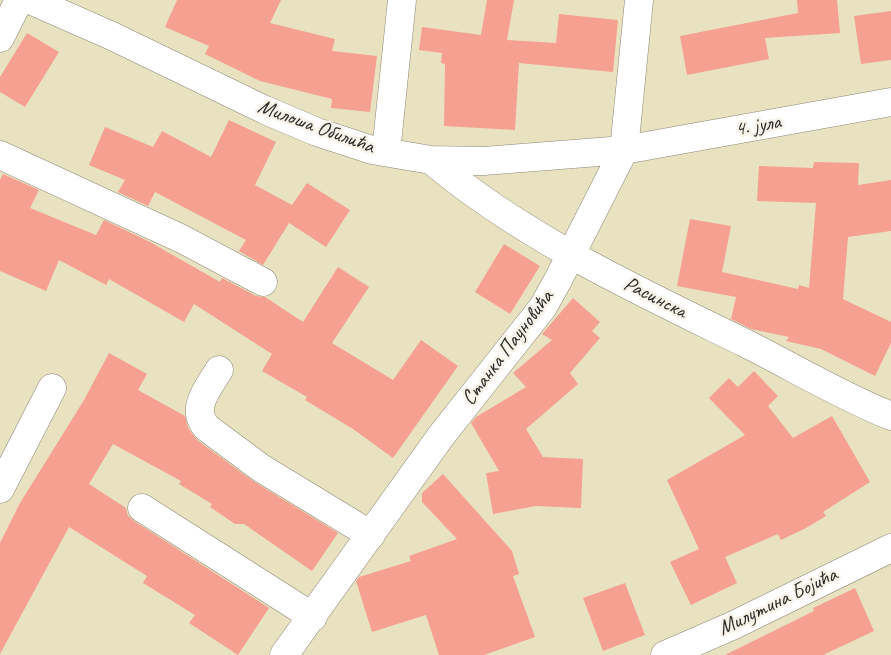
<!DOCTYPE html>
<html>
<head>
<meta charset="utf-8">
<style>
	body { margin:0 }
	canvas { display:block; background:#e9e2c0 }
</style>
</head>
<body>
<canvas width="891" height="655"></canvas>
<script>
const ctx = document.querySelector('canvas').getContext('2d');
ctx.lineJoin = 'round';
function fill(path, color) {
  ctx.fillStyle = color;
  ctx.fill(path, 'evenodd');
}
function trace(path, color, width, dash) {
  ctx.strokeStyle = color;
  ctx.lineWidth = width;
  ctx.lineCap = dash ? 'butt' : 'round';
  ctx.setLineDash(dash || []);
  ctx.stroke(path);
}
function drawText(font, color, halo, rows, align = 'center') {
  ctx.font = font + ' Caveat,sans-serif';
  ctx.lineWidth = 5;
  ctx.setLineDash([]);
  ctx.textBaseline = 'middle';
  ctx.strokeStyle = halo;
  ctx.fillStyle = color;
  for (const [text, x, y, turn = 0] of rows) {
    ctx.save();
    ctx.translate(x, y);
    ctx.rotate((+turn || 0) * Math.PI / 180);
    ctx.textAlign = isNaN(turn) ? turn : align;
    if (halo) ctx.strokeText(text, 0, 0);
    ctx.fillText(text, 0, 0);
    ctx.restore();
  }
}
fill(new Path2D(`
	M177,0H281L270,23L335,39L332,51L377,56L370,112L331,108L332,99L260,81L205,54L209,46L165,27Z
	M487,0H514L507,40L556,43L559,14L618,20L613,72L519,63L515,130L444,126L445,64L441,63L442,53L419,50L422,27L481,35Z
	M797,0H837L840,33L765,38L769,59L687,75L680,36L798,13Z
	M891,11V60L861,64L854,16Z
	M27,33L59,52L25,107L0,92V77Z
	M229,120L276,142L255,185L292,205L307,183L350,210L326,247L289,223L263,265L239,251L246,240L155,192L148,206L118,192L125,180L89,165L105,127L153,147L162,131L211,157Z
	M814,162L859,163L858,185L891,180V231L848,237L843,299L891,322V343L875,376L821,349L786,341L789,337L751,329L731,319L736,297L677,286L690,219L731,226L722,272L798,289L799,285L809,288L816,203L757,201L759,166L813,168Z
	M3,174L39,190L30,208L96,235L104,220L150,242L220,282L222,278L256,296L265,297L303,322L338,267L369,287L332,343L393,380L421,340L458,366L393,458L353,429L305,400L307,397L262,371L272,354L194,304L184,322L109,279L106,285L59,260L46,291L0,271V180Z
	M504,244L540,266L510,314L475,292Z
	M573,298L600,322L592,331L600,338L570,373L578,384L526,429L543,457L583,459L581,508L536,506L493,514L486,473L499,471L471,423L476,417L526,387L513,373L552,340L542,334Z
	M109,353L147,374L138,390L185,416L188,428L197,440L253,481L338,533L312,571L244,524H235L210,507L212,504L179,484L181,481L113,444L89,484L126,508L128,516L134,521L269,608L238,655L189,623L195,615L143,583L147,576L69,527L0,654V543L20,503L84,400Z
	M754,371L778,396L768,406L793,438L832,416L870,482L823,512L826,516L806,528L781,540L778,534L725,557L737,583L691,605L670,562L699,549L667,480L745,435L709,398L729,378L738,387Z
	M443,474L512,551L519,574L513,576L535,637L484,655H439L426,615L372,632L356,581L359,577L411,561L409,556L457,539L422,502V493Z
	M625,583L645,635L603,651L583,598Z
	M855,588L874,631L823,655H725L814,611L813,608Z`), '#f5a090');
const minor = new Path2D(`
	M30,0L112,36L265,110L317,132L372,150L431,160L484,161L624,150L891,102
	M0,38L19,0
	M386,152L402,0
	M0,155L182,239L263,282
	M431,160C524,238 637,290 745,343C793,367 841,396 891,416
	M219,370C209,387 190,408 206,427L261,468L371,535
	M0,489L52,388
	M142,508L313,617
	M284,655L441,436L543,307L558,280L624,150L639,0
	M665,655L734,625L891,548`);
trace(minor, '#8a8676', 29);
trace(minor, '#fff', 28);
drawText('21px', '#2b2b2b', '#f7f3e8', [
	["4. јула",758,126,-10],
	["Милоша Обилића",316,127,20],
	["Расинска",655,298,27],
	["Станка Пауновића",508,348,-53],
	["Милутина Бојића",778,602,-26]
]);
</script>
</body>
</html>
